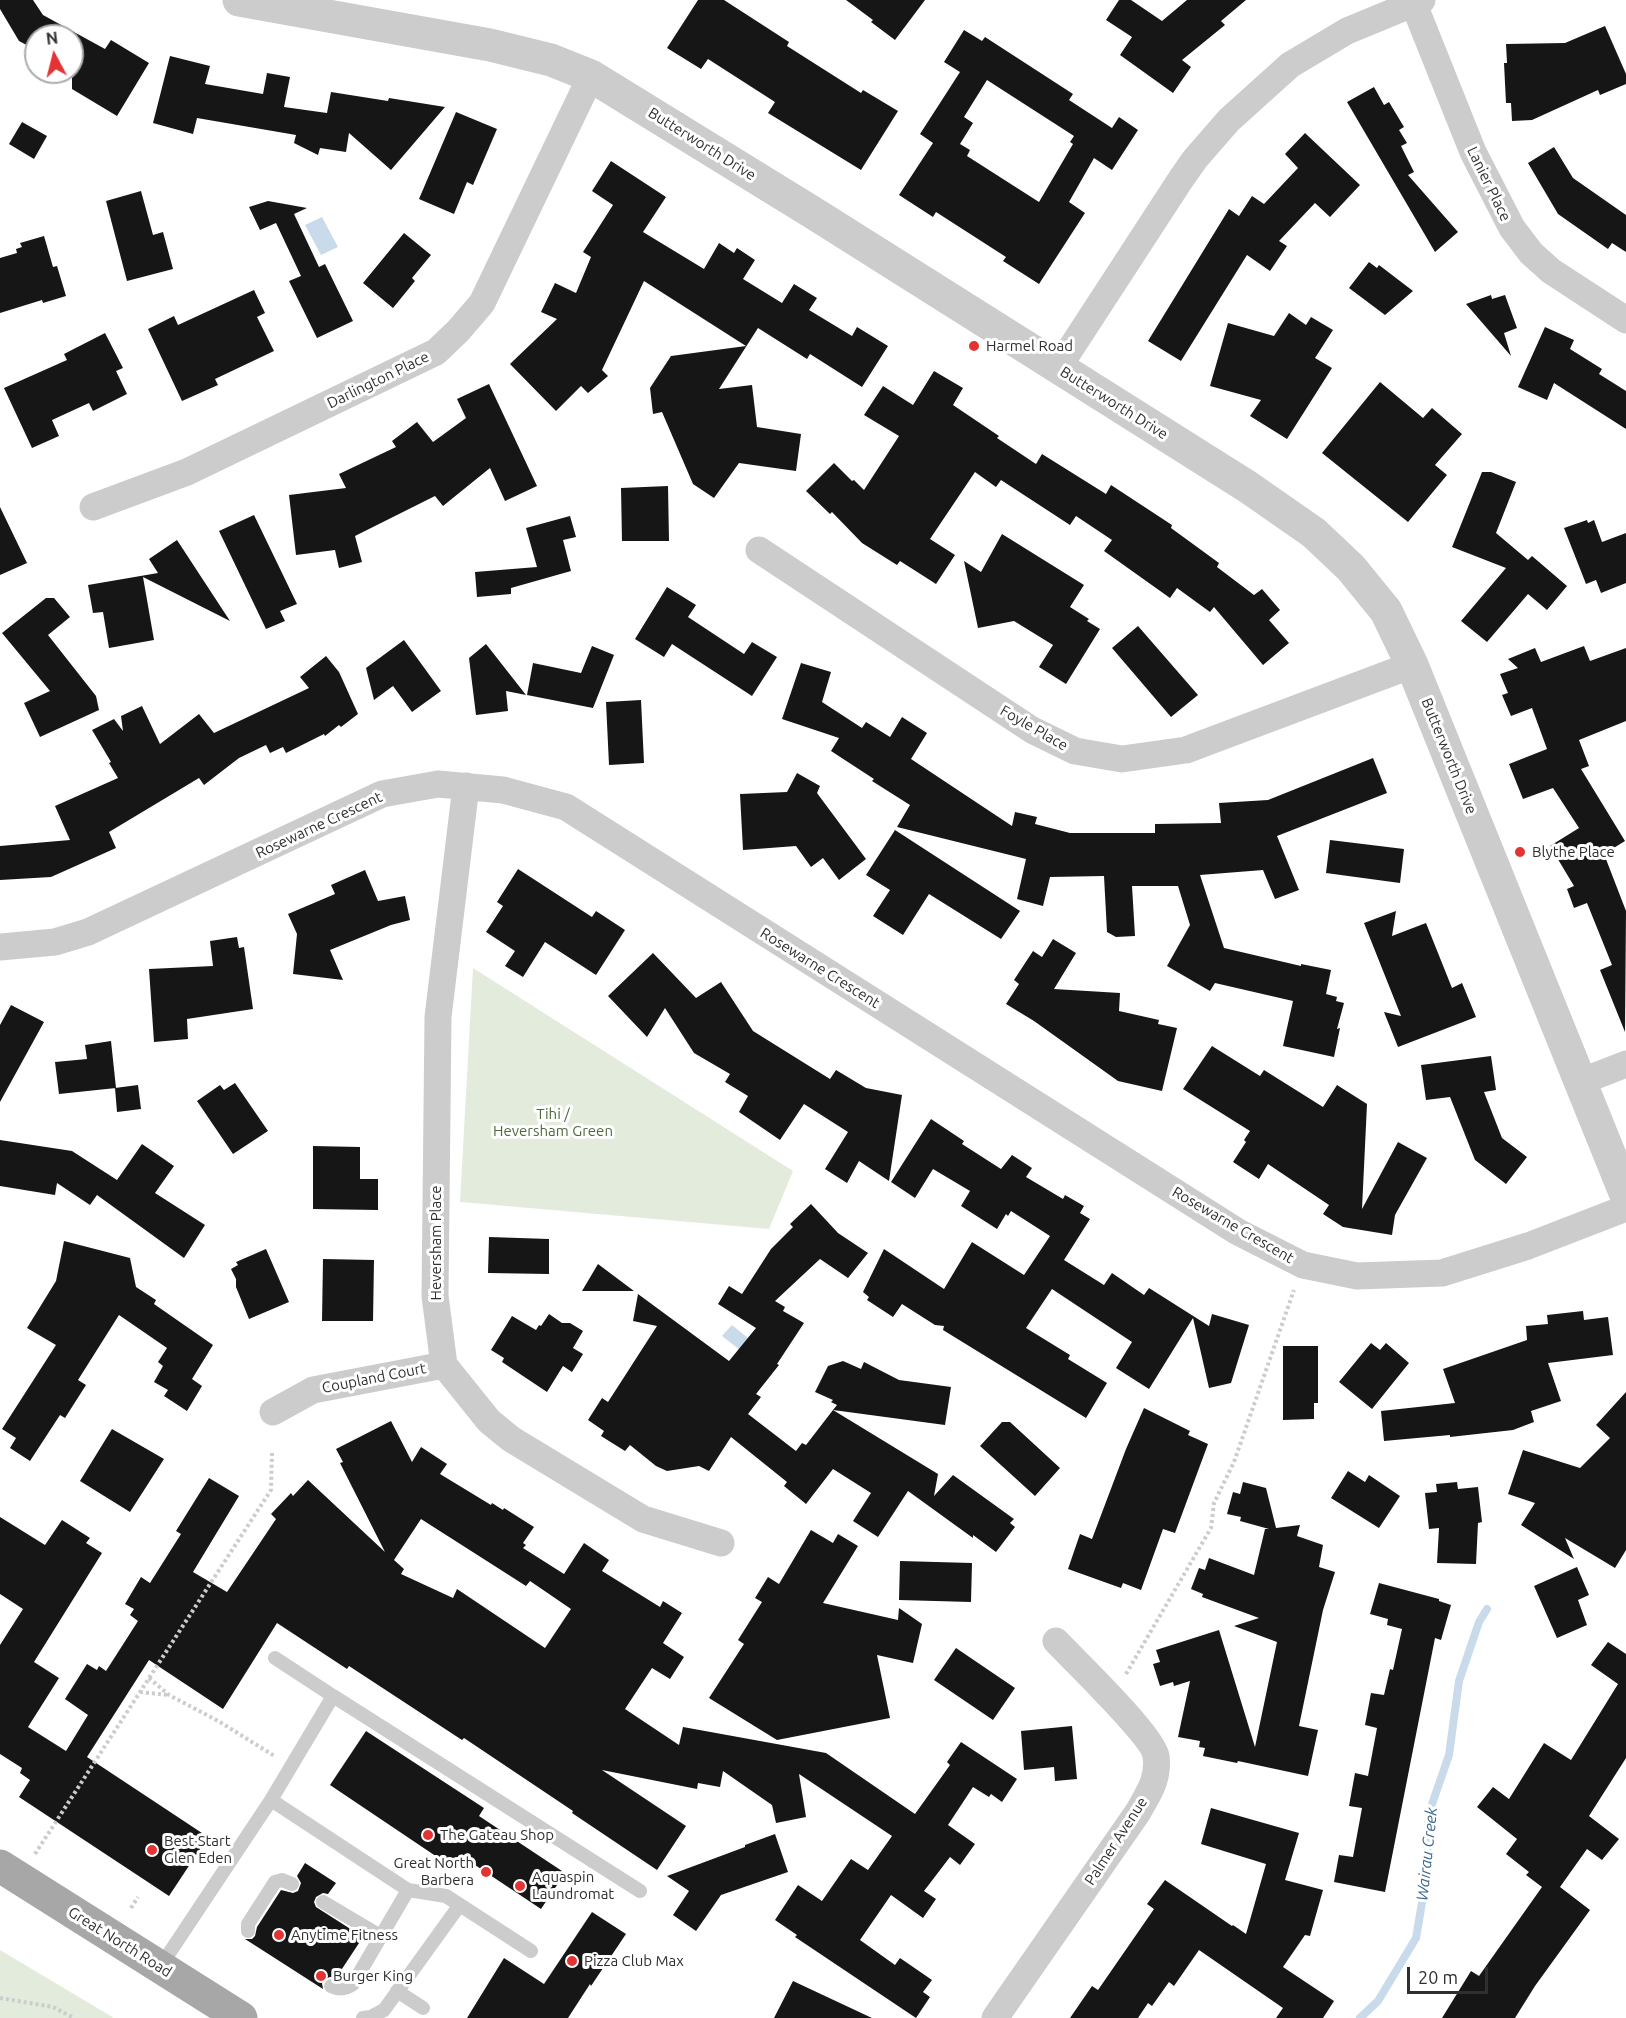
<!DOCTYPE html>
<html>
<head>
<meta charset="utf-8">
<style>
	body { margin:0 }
	#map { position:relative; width:1626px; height:2018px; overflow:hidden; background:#fff; font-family:Ubuntu,sans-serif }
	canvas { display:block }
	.north { position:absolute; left:24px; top:24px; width:60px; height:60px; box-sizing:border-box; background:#fff; border:2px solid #acacac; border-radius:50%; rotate:353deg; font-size:16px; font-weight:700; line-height:24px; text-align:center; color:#2f2f2f }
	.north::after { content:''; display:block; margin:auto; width:21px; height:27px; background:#e33433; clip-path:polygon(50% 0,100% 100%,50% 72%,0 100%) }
	.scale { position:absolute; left:1407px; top:1967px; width:81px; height:27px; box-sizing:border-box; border:3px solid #2f2f2f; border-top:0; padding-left:8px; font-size:18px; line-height:21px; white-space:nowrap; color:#2f2f2f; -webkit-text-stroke:4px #fff; paint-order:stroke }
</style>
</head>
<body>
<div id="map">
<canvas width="1626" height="2018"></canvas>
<div class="north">N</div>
<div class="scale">20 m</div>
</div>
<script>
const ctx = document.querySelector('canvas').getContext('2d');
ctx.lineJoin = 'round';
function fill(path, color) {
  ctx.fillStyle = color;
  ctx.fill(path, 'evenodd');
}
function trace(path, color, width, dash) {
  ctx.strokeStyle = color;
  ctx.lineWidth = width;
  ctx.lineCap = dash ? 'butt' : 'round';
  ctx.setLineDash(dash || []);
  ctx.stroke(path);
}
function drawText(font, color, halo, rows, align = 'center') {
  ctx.font = font + ' Ubuntu,sans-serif';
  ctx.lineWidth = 6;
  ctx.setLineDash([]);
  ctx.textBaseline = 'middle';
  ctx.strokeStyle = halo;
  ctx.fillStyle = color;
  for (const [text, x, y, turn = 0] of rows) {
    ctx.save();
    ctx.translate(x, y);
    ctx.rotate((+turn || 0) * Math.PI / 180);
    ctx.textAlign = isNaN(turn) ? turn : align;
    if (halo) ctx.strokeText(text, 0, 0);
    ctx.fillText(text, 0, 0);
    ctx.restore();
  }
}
fill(new Path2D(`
	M473,968L793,1171L769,1229L460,1202Z
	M0,1950L114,2018H0Z`), '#e3ecdc');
fill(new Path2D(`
	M322,217L338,247L321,255L305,225Z
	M732,1325L754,1343L745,1354L722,1336Z`), '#c9dbeb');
trace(new Path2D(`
	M1360,2018L1378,2001L1416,1938L1426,1879L1429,1813L1449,1755L1459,1681L1479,1622L1487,1609`), '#c9dbeb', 8);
fill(new Path2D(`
	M0,0H33L43,15L105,49L111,40L149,63L117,116L72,89V36H36V50L19,41L0,9Z
	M698,0H724L789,42L787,46L861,93L863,90L898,111L861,170L768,113L775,102L708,59L701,69L667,48Z
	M846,0H925L895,40L871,22L873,20Z
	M1119,0H1131L1162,21L1187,0H1246L1221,21L1225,25L1182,60L1191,67L1173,93L1120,55L1132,37L1106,20Z
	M1605,26L1626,74V84L1600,95L1598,90L1532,120L1512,121L1511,103H1506L1504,63H1507L1506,44L1565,43Z
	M964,30L982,41L985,37L1073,94L1069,100L1112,128L1119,117L1138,130L1112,170L1094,158L1069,202L1085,213L1039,284L1003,261L1006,257L936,212L933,217L899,195L933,143L920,134L960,72L944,62ZM987,80L1074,136L1070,142L1073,144L1039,202L967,156L970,150L960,144L973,123L964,117Z
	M170,56L210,66L205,84L263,94L267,73L290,77L284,107L327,113L331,92L388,101L389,98L445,107L391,170L349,133L346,152L320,148L318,155L294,143L296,135L197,118L193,134L153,123Z
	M1374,87L1384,105L1389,102L1404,127L1399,130L1407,143L1401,146L1414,172L1408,175L1458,232L1435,252L1347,102Z
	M456,112L497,129L473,185L467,182L454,214L419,199Z
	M22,122L47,136L34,159L9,144Z
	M1305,133L1360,185L1330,217L1315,203L1279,241L1287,246L1270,271L1247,255L1181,361L1148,341L1229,209L1239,216L1252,196L1264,204L1298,168L1285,154Z
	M1554,147L1573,178L1626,215V252L1612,243L1608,249L1558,214L1528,163Z
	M611,161L666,197L643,232L704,269L719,243L734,253L737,248L755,260L743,279L782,303L794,284L817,298L809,310L852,336L857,327L888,346L862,387L810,354L807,359L758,328L719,389L752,385L757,427L801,434L796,471L739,463L714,498L693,484L662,412L653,414L650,388L671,356L746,346L644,281L602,370L608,376L588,393L581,386L556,411L510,364L557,319L541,312L555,283L576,293L591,257L583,252L613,205L592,191Z
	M141,191L153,235L163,232L173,269L127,281L106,201Z
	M268,201L307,208L294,214L319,267L325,264L353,321L317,338L289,281L301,276L276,223L260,230L249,207Z
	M404,233L431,255L412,278L415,281L393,308L363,283Z
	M44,236L53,267L57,266L66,296L43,303L42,300L0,313V258L17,253L16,249L22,247L20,243Z
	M1369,262L1377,268L1379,265L1413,291L1385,315L1349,288Z
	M254,290L265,313L257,317L274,351L215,379L218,385L182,401L148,329L174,316L178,325Z
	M1491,295L1492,299L1505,295L1517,328L1504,333L1511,356L1466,304Z
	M1289,313L1306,325L1311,317L1333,330L1315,358L1332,368L1287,439L1250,416L1261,400L1210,386L1228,323L1274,336Z
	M1545,327L1574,340L1570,349L1602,369L1599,374L1626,391V429L1554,383L1547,400L1518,387Z
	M105,333L123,368L116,371L127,394L93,411L89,403L52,420L59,436L32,448L4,388L67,360L64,354Z
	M934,371L963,388L953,405L999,436L997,438L1036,464L1042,454L1106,494L1111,485L1172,525L1171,528L1219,563L1217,567L1254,595L1262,589L1280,610L1269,620L1289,643L1263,665L1214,607L1210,612L1177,588L1170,598L1104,551L1112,540L1076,516L1070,525L1001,480L996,487L975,472L930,539L955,555L936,584L900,561L897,565L862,543L832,512L830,514L806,491L834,463L852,481L854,480L864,490L899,436L864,415L883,386L913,405Z
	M1380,382L1423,418L1432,408L1462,434L1435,465L1447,475L1408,522L1322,453Z
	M489,384L537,486L505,501L490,468L443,506L435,496L355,536L362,562L339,568L335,550L296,555L289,495L346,488L339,474L396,447L392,441L417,422L433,442L466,418L457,399Z
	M1482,472H1491L1516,482L1496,533L1528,560L1532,556L1567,586L1547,610L1528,594L1487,642L1461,621L1506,568L1452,547Z
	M668,486L669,541H622L621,488Z
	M0,507L27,563L0,575Z
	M254,515L297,604L280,611L285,621L266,629L219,531Z
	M570,516L576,537L563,540L571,571L511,588V594L477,597L475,572L537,567L526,528Z
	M1587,520L1588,523L1594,520L1602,542L1626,533V583L1601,593L1596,580L1586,584L1564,528Z
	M1002,534L1084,585L1070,607L1089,619L1087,621L1100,629L1066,684L1039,667L1053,645L1014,621L978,628L964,561L981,572Z
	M177,540L230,621L143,577L154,640L109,648L103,612L93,613L88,585L158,573L149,559Z
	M667,587L696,605L688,617L744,654L752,642L777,657L752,696L672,644L664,657L635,639Z
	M46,598H54L70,617L48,635L96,696L99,710L40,737L24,703L50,691L2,633Z
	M1138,626L1198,695L1171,717L1112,648Z
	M404,640L441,691L412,712L393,686L374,700L366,668Z
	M486,644L526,695L506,691L508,711L476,715L469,658Z
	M592,646L614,655L593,708L527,695L533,663L581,673Z
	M1584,646L1590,661L1626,648V721L1579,740L1589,766L1581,769L1625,841L1604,854L1626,911L1625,1032L1600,970L1612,965L1587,903L1574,908L1567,889L1574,886L1550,846L1579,828L1553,788L1523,799L1509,764L1547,749L1532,708L1511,716L1502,695L1508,693L1500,674L1518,668L1508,659L1535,648L1541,662Z
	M326,656L339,672L358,714L341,727L339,725L325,736L324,734L286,753L283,747L270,753L266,745L239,758L204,785L199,778L109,832L116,848L51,877L0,880V846L70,840L55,806L118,778L109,763L111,762L92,730L114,719L123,731L121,716L142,706L160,744L199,714L214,733L309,688L300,677Z
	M801,663L831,672L822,702L862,728L866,722L890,737L902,717L927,733L911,759L1012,826L1015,812L1037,817L1035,824L1070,833H1155V824L1221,823L1219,803L1268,800L1373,758L1387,793L1277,836L1299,890L1275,899L1263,870L1200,875L1224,948L1301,966V964L1331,970L1326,994L1337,997L1336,1001L1344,1003L1337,1029L1340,1028L1334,1057L1283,1046L1293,1001L1215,983L1210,991L1167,966L1190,925L1178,886H1132L1135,936L1116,937L1107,932L1104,876L1050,877L1043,906L1017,899L1026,859L897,827L910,805L872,781L874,779L831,751L839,738L782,719Z
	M641,700L644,763L609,765L606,702Z
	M797,773L820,786L817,793L866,859L839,880L823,858L811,867L796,846L743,850L740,794L787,792Z
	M895,830L1020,911L1001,939L929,894L903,935L873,916L890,890L866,875Z
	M1330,840L1404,849L1400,883L1326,873Z
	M518,869L592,917L596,911L625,930L596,975L545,942L523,977L505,966L515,951L486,932L503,906L497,902Z
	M365,870L378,901L405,896L410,920L391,925L330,950L343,980L293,974L297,934L288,914L335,894L331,885Z
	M1396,911L1392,936L1426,923L1452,988L1462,983L1476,1017L1398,1047L1384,1012L1401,1016L1364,923Z
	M237,937L239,948L244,947L253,1009L187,1019L188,1039L154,1042L149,969L213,966L210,941Z
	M1053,939L1076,953L1054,989L1120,993L1119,1011L1159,1020L1158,1024L1177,1028L1162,1091L1118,1081L1034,1021L1006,1004L1019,984L1014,980L1033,951L1042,957Z
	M653,953L696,998L721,982L753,1031L830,1079L836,1070L866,1088L902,1095L889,1181L859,1161L847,1183L825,1169L848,1132L804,1104L780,1140L739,1112L748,1096L725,1082L730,1074L694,1053L665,1008L647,1037L608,996Z
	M11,1005L44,1022L0,1102V1025Z
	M111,1041L116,1088L59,1094L55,1062L87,1059L85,1045Z
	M1212,1046L1260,1076L1264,1070L1323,1107L1337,1085L1367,1104L1362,1209L1398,1142L1427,1158L1395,1215L1392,1235L1343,1227L1323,1214L1329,1205L1268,1164L1259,1179L1233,1162L1246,1142L1244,1140L1250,1131L1183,1089Z
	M1491,1056L1496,1090L1484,1092L1502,1138L1527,1157L1506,1184L1475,1160L1450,1097L1426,1100L1421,1065Z
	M235,1083L268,1131L233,1154L197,1101L220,1085L224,1090Z
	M138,1085L141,1109L117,1112L115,1088Z
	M931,1119L964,1141L962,1144L1001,1169L1012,1155L1032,1168L1026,1177L1063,1199L1065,1195L1084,1206L1080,1213L1090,1219L1064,1260L1104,1285L1112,1273L1144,1295L1149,1288L1209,1326L1212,1314L1249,1325L1231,1383L1209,1388L1193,1318L1149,1389L1116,1368L1132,1342L1052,1289L1026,1328L1070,1355L1068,1359L1107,1383L1086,1418L943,1330L944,1326L935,1325L902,1304L893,1317L867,1300L869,1297L863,1292L884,1249L944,1289L972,1242L1024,1275L1050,1236L1011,1211L1008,1216L1006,1214L997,1229L961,1206L970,1191L933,1169L915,1198L891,1182Z
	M0,1140L72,1151L117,1180L142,1144L174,1166L155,1193L205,1225L184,1258L97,1195L90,1205L57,1183L55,1195L0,1186Z
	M313,1146L360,1147V1179H378V1210L313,1209Z
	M811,1204L838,1233L868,1253L848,1278L820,1259L775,1301L785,1307L783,1311L804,1323L777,1364L779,1365L756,1394L761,1397L748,1414L796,1451L802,1443L806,1445L833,1410L938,1474L934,1496L953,1475L1014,1519L1010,1523L1015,1527L996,1552L973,1535V1538L908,1491L878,1537L853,1521L871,1493L833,1469L806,1504L784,1486L787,1482L731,1437L709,1471L699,1466L667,1471L656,1466L630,1445L625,1451L601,1436L604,1431L588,1420L602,1398L608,1402L657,1326L633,1321L638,1294L729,1361L756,1328L718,1304L729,1286L742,1294L771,1249L793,1227L790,1224Z
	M489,1237L549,1239V1274L488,1273Z
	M64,1241L130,1258L136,1287L156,1300L154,1304L213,1345L192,1379L202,1386L187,1411L164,1396L168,1390L154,1382L163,1366L158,1362L167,1348L119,1315L78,1380L86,1385L65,1418L60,1415L30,1461L10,1448L16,1438L2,1429L56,1345L27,1328L56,1281Z
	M266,1249L289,1302L249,1319L236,1287V1279L231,1269L238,1265L236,1262Z
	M323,1259L374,1260L373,1321H322Z
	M598,1264L634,1291H582Z
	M1583,1311L1584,1320L1608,1317L1613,1355L1548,1363L1561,1401L1531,1411L1534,1422L1513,1430L1450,1437V1435L1384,1441L1381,1411L1455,1403L1443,1369L1527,1340L1526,1326L1548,1324L1547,1315Z
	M549,1314L562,1323H570L583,1331L573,1348L583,1354L572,1372L563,1366L547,1392L502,1362L504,1358L491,1350L512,1316L536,1330L539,1325L541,1326Z
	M1371,1343L1380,1350L1386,1343L1409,1363L1372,1409L1339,1382Z
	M1283,1346H1318V1403H1314V1419L1283,1420Z
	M843,1361L861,1369L864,1362L899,1380L951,1387L945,1425L833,1410L837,1405L831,1402L833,1400L815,1392L828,1366Z
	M1626,1392V1550L1615,1568L1565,1538L1574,1559L1521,1525L1535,1503L1508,1494L1523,1450L1580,1468L1610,1438L1596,1425Z
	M1144,1408L1190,1431L1188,1435L1208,1444L1175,1533L1163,1529L1141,1590L1123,1583L1121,1588L1068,1569L1080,1534L1092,1539L1126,1449Z
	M391,1421L412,1462L421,1447L447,1464L440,1474L491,1505L492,1503L503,1510L504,1508L534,1527L523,1543L526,1545L523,1548L564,1574L584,1543L609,1560L602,1571L660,1607L663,1601L682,1613L663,1643L684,1657L670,1679L652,1668L625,1709L679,1745L683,1727L826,1753L915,1814L950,1765L947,1762L961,1742L1017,1779L1002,1802L991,1794L989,1797L973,1787L948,1825L975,1844L960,1865L950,1857L924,1891L936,1899L923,1918L891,1895L860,1940L895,1965L900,1958L932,1980L923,1992L930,1997L916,2018L795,1937L797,1935L775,1920L798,1885L822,1901L851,1859L868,1870L892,1836L799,1774L806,1817L776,1823L772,1805L723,1771L720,1787L698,1783L697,1789L602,1770L686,1826L657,1870L572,1813L573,1811L464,1738L462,1740L349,1666L347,1669L277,1623L223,1709L149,1660L87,1757L208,1837L169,1896L19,1797L30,1780L20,1773L22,1768L0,1754V1645L23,1609L0,1594V1517L45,1545L62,1520L90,1538L86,1543L102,1553L34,1662L59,1678L28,1727L66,1751L88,1715L65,1699L87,1664L97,1670L99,1666L106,1671L138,1621L130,1615L134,1609L125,1604L141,1577L150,1583L181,1534L176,1531L209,1478L239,1496L193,1572L227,1592L276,1519L271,1514L291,1493L293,1496L308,1480L385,1552L340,1463L343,1462L336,1449ZM421,1519L526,1586L530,1581L571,1609L545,1648L457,1589L453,1598L401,1574L404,1569L394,1560Z
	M1002,1422H1010L1060,1468L1035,1496L980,1446Z
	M112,1429L164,1459L130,1512L80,1481Z
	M1348,1471L1365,1482L1369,1475L1400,1496L1379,1528L1331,1498Z
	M1243,1482L1266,1488L1276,1528L1300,1525L1297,1536L1323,1545L1319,1567L1335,1572L1323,1610L1299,1726L1318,1730L1308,1776L1238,1761L1237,1763L1203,1756L1205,1748L1199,1747L1200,1741L1178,1737L1190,1681L1174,1686L1173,1682L1160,1686L1153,1664L1160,1662L1156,1650L1219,1630L1255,1747L1277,1642L1234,1626L1259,1618L1202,1597L1203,1594L1191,1589L1199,1568L1205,1570L1209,1558L1254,1575L1265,1529H1269L1240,1521L1241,1517L1227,1514L1233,1492L1240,1494Z
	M1457,1482L1458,1489L1478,1487L1482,1522L1478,1523L1476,1564L1437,1563L1439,1528L1429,1529L1425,1493L1437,1492L1436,1484Z
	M811,1530L833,1543L838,1534L858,1546L823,1603L898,1620L899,1608L922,1624L913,1663L877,1655L890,1718L777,1740L709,1698L744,1644L738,1640L762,1602L755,1598L768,1577L779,1584Z
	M900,1561L972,1563L971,1602L899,1600Z
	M1577,1567L1589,1595L1578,1600L1587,1625L1557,1638L1534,1586Z
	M1379,1583L1439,1599V1601L1451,1605L1441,1640L1435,1638L1385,1892L1334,1882L1339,1855L1353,1857L1362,1808L1349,1806L1355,1773L1368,1776L1377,1728L1365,1725L1371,1693L1384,1695L1390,1669L1393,1670L1402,1629L1387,1625L1388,1619L1370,1614Z
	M1608,1642L1626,1654V1758L1589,1816L1619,1839L1602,1860L1587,1849L1560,1887L1590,1910L1535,1986L1515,2018H1442L1471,1971L1479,1976L1542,1887L1526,1875L1529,1872L1506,1854L1517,1839L1477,1807L1493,1787L1509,1799L1544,1743L1571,1760L1618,1684L1591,1665Z
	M956,1648L1015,1688L993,1720L934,1680Z
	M1072,1726L1077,1779L1055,1781L1054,1767L1024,1770L1021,1731Z
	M366,1731L484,1808L479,1816L565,1873L541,1909L460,1855L452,1867L330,1785Z
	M1211,1808L1299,1833L1285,1880L1323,1890L1310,1936L1305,1935L1283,1967L1334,2001L1323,2018H1276L1283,2008L1199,1950L1174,1986L1169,1982L1152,2006L1148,2003L1138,2018H1070L1092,1986L1098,1990L1154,1909L1147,1904L1165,1880L1232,1926L1233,1925L1246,1934L1266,1864L1201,1844Z
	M775,1834L788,1872L721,1895L696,1931L673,1915L689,1891L667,1876L745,1847V1845Z
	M305,1863L336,1883L328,1894L323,1893L316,1897L314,1902L316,1907L363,1937L336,1978L330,1977L325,1979L322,1983L323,1989L245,1939H252L255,1936L257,1927L281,1890L293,1893L298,1891L301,1883L297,1876Z
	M592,1912L626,1934L591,1986L590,1984L568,2018H467L504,1958L544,1984Z
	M793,1981L872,2018H774Z`), '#161616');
trace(new Path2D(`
	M1126,1674L1211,1528L1214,1503L1234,1462L1294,1290
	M149,1678L169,1695L220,1722L276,1757
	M140,1692L168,1695
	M35,1854L271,1490L272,1453
	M131,1908L138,1897
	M0,1998L53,2007L74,2018`), '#ccc', 4, [3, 3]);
trace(new Path2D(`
	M275,1658L333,1696
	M271,1800L333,1696L640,1891
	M323,1902L382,1937
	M248,1931V1924L275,1882L282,1880L292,1884
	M160,1967L271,1800L408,1890L446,1896L531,1951
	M331,1986C340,1990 345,1989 353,1984L408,1890
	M397,1991L423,2008
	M363,2018L371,2017L384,2010L459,1906`), '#ccc', 14);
trace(new Path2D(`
	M1413,2L1473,152L1512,228L1531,253L1551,271L1626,320
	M1058,368L1181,179L1195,159L1229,120L1290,65L1347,31L1422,0
	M93,507L187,472L436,352L458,331L482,303L591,76
	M759,550L1032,730L1075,751L1122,759L1186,750L1412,665
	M466,786L438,1017L435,1296L444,1365L489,1421L511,1439L643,1519L721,1543
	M0,947L55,942L88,932L382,794L438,784L503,790L566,807L1238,1232L1303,1265L1357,1276L1442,1273L1528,1246L1626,1208
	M1580,1082L1626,1064
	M273,1412L313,1390L444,1365
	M995,2018L1138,1812C1149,1792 1159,1779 1156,1756C1153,1736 1073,1659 1056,1641`), '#ccc', 27);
trace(new Path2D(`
	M239,0L490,45L551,60L591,76L815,214L1248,487L1314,533L1351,568L1386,611L1412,665L1626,1195`), '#ccc', 33);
trace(new Path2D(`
	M0,1866L241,2018`), '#a7a7a7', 33);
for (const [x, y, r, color] of [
	[974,346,6,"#e33433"],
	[1520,852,6,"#e33433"],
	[428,1835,6,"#e33433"],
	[152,1850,6,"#e33433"],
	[486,1872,6,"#e33433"],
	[520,1886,6,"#e33433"],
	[279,1935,6,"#e33433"],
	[572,1961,6,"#e33433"],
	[321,1976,6,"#e33433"]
]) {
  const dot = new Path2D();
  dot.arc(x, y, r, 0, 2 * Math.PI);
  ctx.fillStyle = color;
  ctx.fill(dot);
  trace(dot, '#fff', 2);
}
drawText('15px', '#2f2f2f', '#fff', [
	["Butterworth Drive",702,144,32],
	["Lanier Place",1489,184,64],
	["Darlington Place",378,380,-26],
	["Butterworth Drive",1114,403,32],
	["Foyle Place",1034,728,30],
	["Butterworth Drive",1449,756,68],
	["Rosewarne Crescent",319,825,-25],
	["Rosewarne Crescent",820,968,32],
	["Rosewarne Crescent",1233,1225,30],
	["Heversham Place",436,1243,-90],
	["Coupland Court",374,1378,-11],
	["Palmer Avenue",1116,1841,-57],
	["Great North Road",120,1942,32]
]);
drawText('15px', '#2f2f2f', '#fff', [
	["Harmel Road",986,346],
	["Blythe Place",1532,852],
	["The Gateau Shop",440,1835],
	["Best Start",164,1841],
	["Glen Eden",164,1858],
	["Great North",474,1863,"right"],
	["Barbera",474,1880,"right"],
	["Aquaspin",532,1877],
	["Laundromat",532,1894],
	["Anytime Fitness",291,1935],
	["Pizza Club Max",584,1961],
	["Burger King",333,1976]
], 'left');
drawText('15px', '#4e6a3c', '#fff', [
	["Tihi /",553,1114],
	["Heversham Green",553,1131]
]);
drawText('italic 16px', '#3d6990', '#fff', [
	["Wairau Creek",1427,1854,-84]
]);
</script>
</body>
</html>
